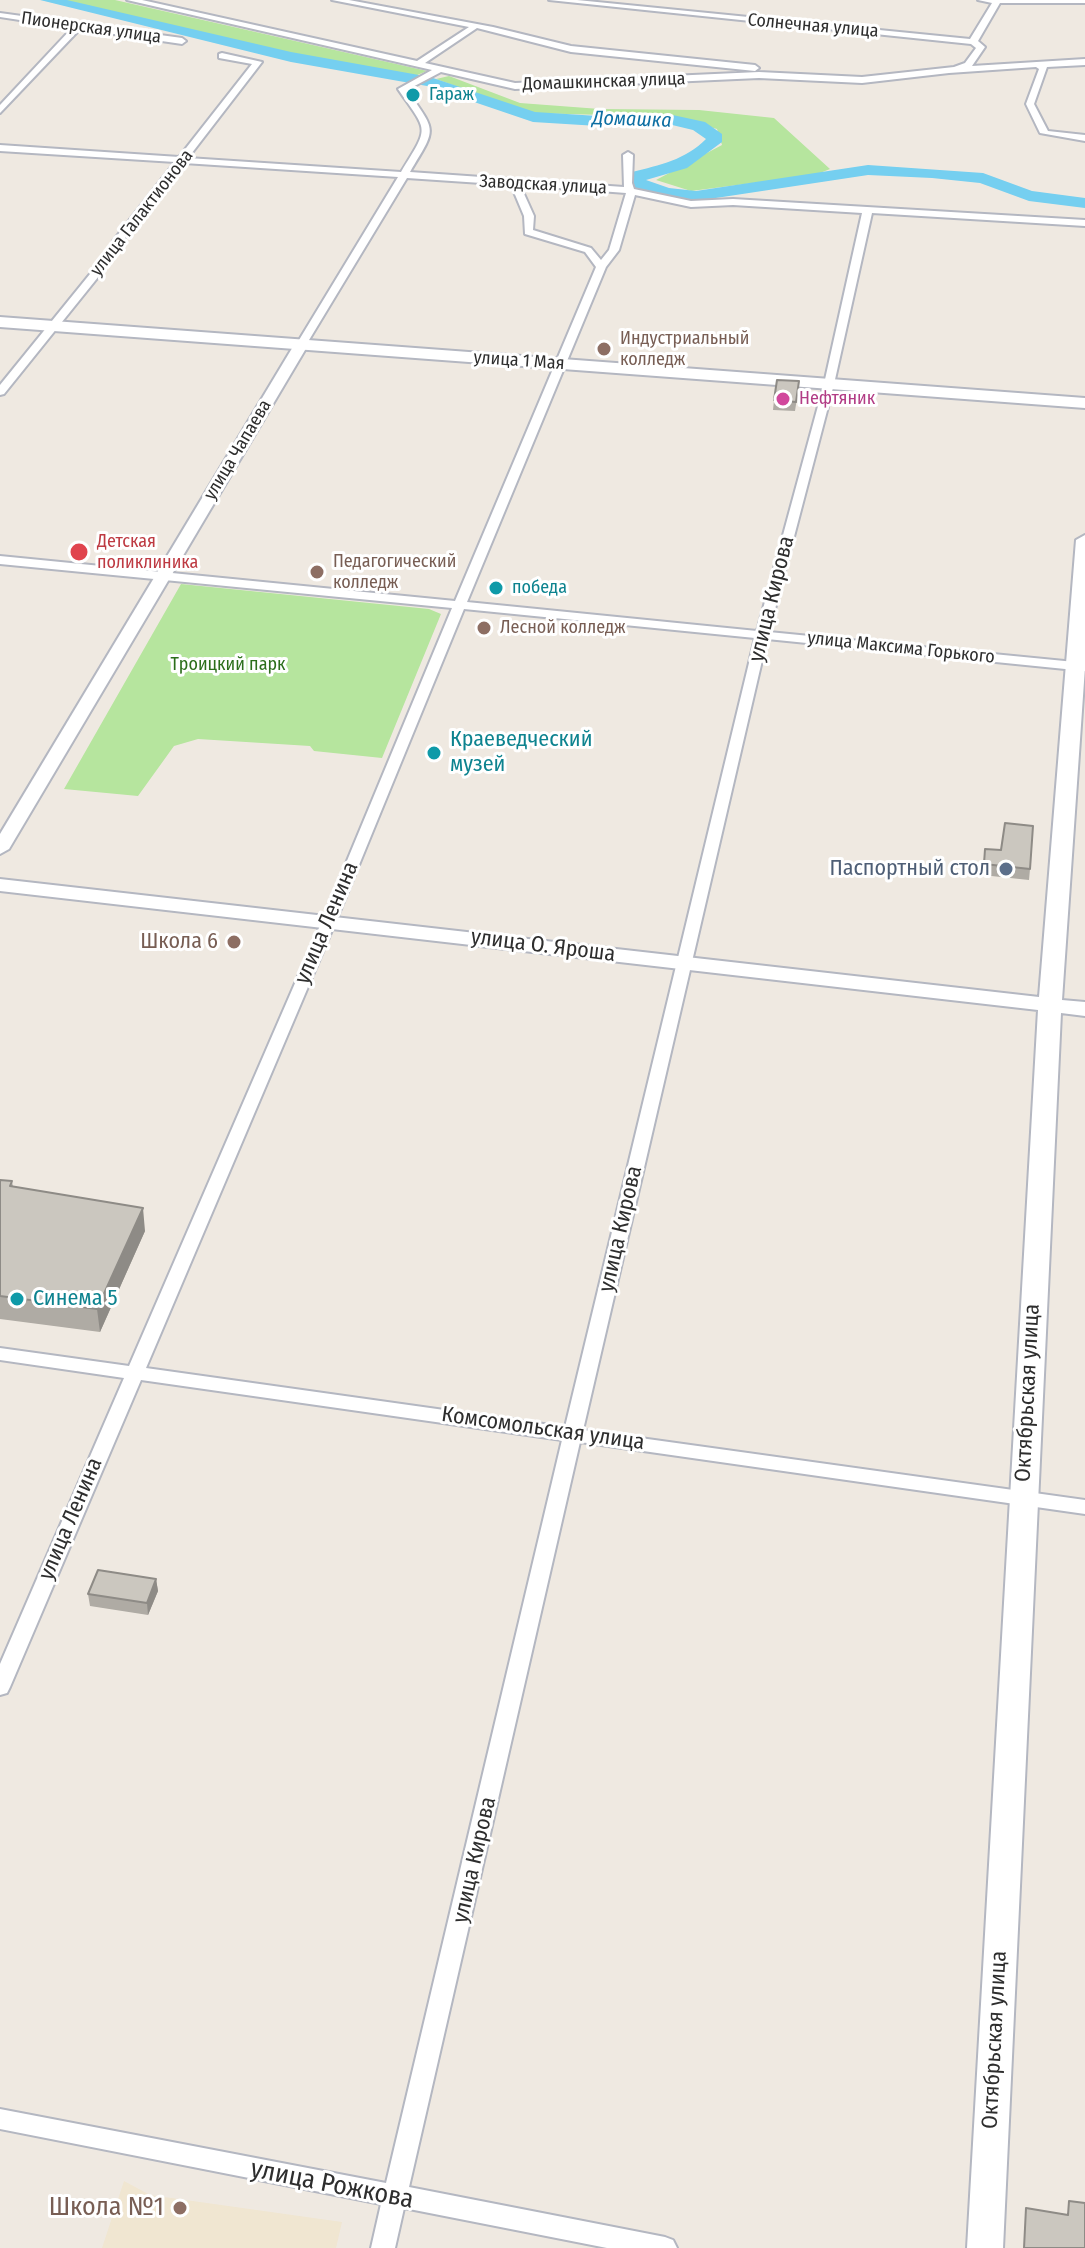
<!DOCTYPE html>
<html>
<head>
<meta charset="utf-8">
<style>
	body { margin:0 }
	canvas { display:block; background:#efe9e1 }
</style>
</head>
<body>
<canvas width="1085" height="2248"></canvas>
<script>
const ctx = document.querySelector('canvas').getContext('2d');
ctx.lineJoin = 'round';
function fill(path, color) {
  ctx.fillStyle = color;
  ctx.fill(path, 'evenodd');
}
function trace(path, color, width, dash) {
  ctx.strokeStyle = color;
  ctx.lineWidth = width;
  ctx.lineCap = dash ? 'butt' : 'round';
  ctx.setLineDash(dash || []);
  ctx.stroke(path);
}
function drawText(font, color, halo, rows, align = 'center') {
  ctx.font = font + ' "Fira Sans Condensed",sans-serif';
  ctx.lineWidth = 6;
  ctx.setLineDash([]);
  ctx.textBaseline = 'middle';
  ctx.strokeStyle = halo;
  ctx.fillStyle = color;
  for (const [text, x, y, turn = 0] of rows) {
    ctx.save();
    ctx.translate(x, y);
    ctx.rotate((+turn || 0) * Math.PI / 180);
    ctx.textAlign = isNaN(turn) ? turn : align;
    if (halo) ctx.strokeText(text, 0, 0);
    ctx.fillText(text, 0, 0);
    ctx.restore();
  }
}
fill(new Path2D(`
	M124,2181L150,2195L342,2222L336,2248H102Z`), '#f0e6d1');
fill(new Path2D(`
	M64,0H115L427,71L415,76L292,54Z
	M449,76L520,103L600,109L699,110L774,118L830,169L815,175L691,191L656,180L722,145L717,129L674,117L532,113L436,79Z
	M181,584L429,609L441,614L382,758L314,751L310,746L198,739L174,746L138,796L64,789Z`), '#b6e59e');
fill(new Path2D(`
	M40,0H67L291,52L430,77L535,112L598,116L668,114L705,122L722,134V142L687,168L646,180L669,188L696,191L868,165L983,173L1032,191L1085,198V208L1029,201L980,183L932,178L868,175L696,201L664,198L623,184L632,172C660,165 685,160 706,139L693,130L668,124L598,126L533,122L427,86L291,62Z`), '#75cff0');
const minor = new Path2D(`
	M127,0H142L417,61L469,27L332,0H349L493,27L571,46L755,65L759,68L755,71L571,52L477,28L425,63L515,83L759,72L862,77L954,67L965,63L976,48L971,44L549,0H577L970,39L992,3L978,0H1085V3H1000L978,41L985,47L972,66L1085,59V65L1047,67L1034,104L1048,131L1085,135V141L1040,133L1026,104L1039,69L1036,67L949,73L862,83L759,78L515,89L441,72L407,90C437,133 437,127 410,172L624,187L623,155L628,152L633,155L632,183L634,189L691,201L733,199L1085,220V226L872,213L834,384L769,632L1085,663V671L767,639L583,1430L1085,1500V1514L580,1442L409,2187L665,2237L673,2240L677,2248H607L404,2208L395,2248H371L381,2204L0,2129V2109L386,2183L562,1440L141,1380L10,1687L7,1693L0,1695V1664L124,1378L0,1360V1348L129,1366L322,921L452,608L0,564V556L455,601L596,267L585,252L525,234L524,216L511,185L407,178L306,345L297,347L296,345L398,177L184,163L121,243L115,256L4,394L0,395V385L107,253L113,241L175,162L0,151V145L179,157L252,64L219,58V54L222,53L262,62L188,158L401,172C430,125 428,133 398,89L432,70ZM520,185L626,193L609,250L601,260L591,248L533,230L534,216ZM635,195L691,207L733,205L862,213L824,384L757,631L467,602L606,267L619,250ZM464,609L755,638L565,1427L146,1368L336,921Z
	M0,13L182,38L186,41L182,44L80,29L0,113V105L72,28L0,17Z`);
const tertiary = new Path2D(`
	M301,341L308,345L9,849L0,854V834L294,345Z`);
const secondary = new Path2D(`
	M0,317L1085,398V408L0,327Z
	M1085,535V667L1062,1000L1085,1002V1016L1061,1013L1003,2248H967L1038,1010L0,891V879L1039,997L1076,540Z`);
trace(minor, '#b4b7c1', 4);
trace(tertiary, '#b4b7c1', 4);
trace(secondary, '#b4b7c1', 4);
fill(minor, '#fff');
fill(tertiary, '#fff');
fill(secondary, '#fff');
fill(new Path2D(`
	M798,391L795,411L773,410L774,400Z
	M985,849L1030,869L1029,880L982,875Z
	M0,1180L12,1181L13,1187L145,1231L100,1332L0,1319Z
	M156,1579L158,1591L148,1615L90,1606L88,1594Z`), '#afaba4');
fill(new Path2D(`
	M143,1208L145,1231L100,1332L97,1309Z
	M156,1579L158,1591L148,1615L147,1603Z`), '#8e8b86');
const building = new Path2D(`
	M777,380L799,381L796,402L774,400Z
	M1005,823L1033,826L1030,869L984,864L985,849L1001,850Z
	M0,1180L12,1181L10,1186L143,1208L97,1309L0,1296Z
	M98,1570L156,1579L147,1603L88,1594Z
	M1069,2201L1085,2203V2248H1024L1026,2208L1068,2215Z`);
fill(building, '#cbc7bf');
trace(building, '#8e8b86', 2);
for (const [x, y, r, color] of [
	[413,95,8,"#0f9aa8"],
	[604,349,8,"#8d6e63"],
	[783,399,8,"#d1479c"],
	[79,552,10,"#e0444e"],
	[317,572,8,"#8d6e63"],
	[496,588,8,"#0f9aa8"],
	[484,628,8,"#8d6e63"],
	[434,753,8,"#0f9aa8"],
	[1006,869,8,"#5c6f8a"],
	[234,942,8,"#8d6e63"],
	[17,1299,8,"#0f9aa8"],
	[180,2208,8,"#8d6e63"]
]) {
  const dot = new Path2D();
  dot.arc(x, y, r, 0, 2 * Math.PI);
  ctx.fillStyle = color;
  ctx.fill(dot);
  trace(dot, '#fff', 3);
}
drawText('18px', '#2e2e2e', '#fff', [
	["Солнечная улица",813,26,5],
	["Пионерская улица",91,28,8],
	["Домашкинская улица",604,82,-2],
	["Заводская улица",543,185,3],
	["улица Галактионова",142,213,-52],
	["улица 1 Мая",519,361,4],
	["улица Чапаева",238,450,-59],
	["улица Максима Горького",901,648,6]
]);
drawText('18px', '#0d838f', '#fff', [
	["Гараж",429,95],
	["победа",512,588]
], 'left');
drawText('18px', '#785e54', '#fff', [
	["Индустриальный",620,339],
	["колледж",620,360],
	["Педагогический",333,562],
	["колледж",333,583],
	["Лесной колледж",500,628]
], 'left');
drawText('18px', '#b23c85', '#fff', [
	["Нефтяник",799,399]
], 'left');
drawText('18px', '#be3a42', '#fff', [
	["Детская",97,542],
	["поликлиника",97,563]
], 'left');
drawText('18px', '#2c6e1b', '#fff', [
	["Троицкий парк",228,665]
]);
drawText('italic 20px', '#0d6fa3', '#fff', [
	["Домашка",632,120,2]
]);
drawText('22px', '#2e2e2e', '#fff', [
	["улица Кирова",772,599,-76],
	["улица Ленина",327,923,-67],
	["улица О. Яроша",543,946,7],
	["улица Кирова",621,1229,-77],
	["Октябрьская улица",1028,1393,-87],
	["Комсомольская улица",543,1429,8],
	["улица Ленина",71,1519,-67],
	["улица Кирова",475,1860,-77],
	["Октябрьская улица",995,2040,-87]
]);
drawText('22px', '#0d838f', '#fff', [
	["Краеведческий",450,740],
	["музей",450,765],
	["Синема 5",33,1299]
], 'left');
drawText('22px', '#4e5e75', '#fff', [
	["Паспортный стол",990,869]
], 'right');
drawText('22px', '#785e54', '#fff', [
	["Школа 6",218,942]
], 'right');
drawText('26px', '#2e2e2e', '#fff', [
	["улица Рожкова",332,2185,11]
]);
drawText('26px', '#785e54', '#fff', [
	["Школа №1",164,2208]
], 'right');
</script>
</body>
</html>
